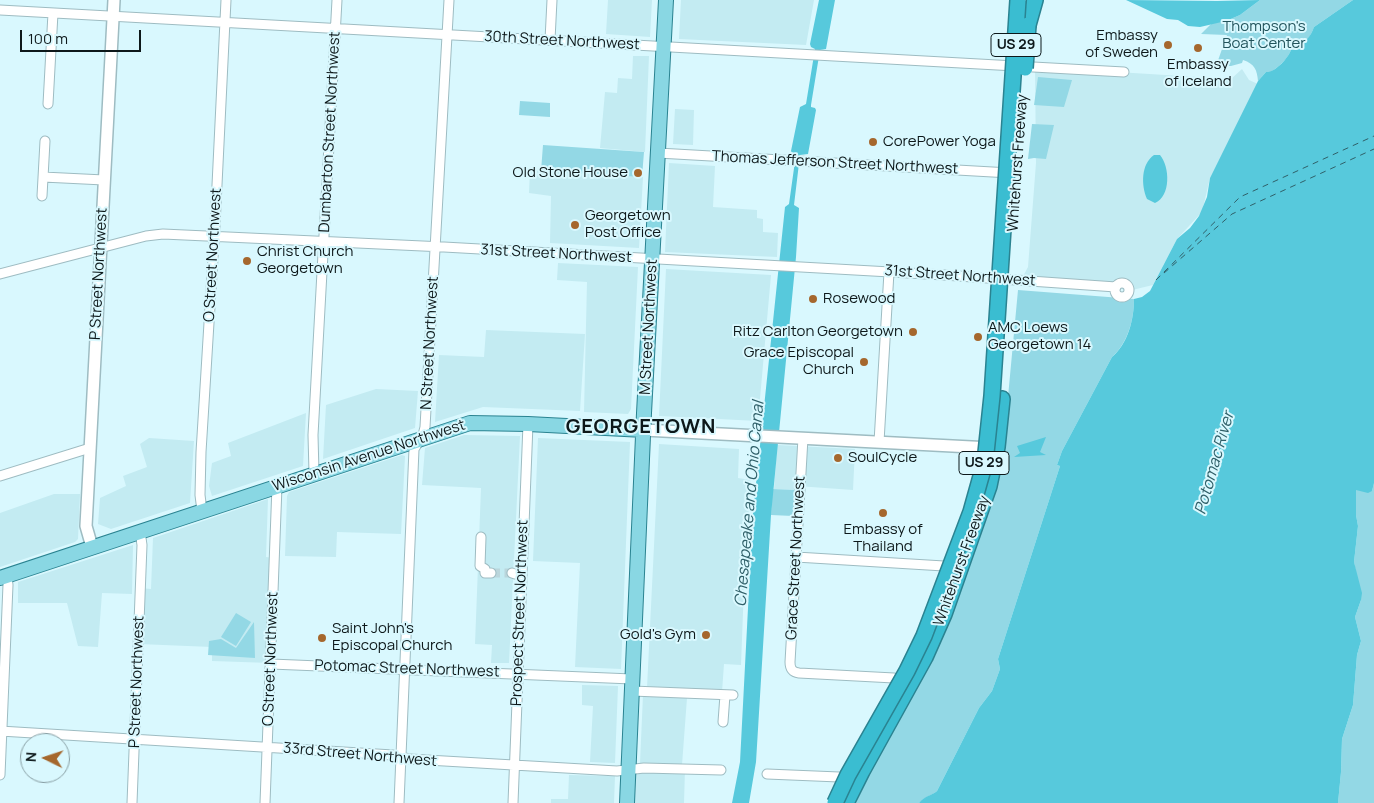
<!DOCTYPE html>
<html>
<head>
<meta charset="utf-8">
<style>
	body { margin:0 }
	#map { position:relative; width:1374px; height:803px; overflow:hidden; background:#d9f8fe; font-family:Manrope,sans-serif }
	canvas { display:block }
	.north { position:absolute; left:20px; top:733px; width:50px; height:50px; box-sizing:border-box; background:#d9f8fe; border:1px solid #879ea3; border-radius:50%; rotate:274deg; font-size:14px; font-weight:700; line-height:20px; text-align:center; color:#0d181a }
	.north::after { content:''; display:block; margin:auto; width:18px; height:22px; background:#a5672d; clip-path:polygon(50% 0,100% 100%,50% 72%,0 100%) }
	.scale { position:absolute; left:20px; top:30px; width:121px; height:22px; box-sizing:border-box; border:2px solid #0d181a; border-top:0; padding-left:6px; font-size:15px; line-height:18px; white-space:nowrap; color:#0d181a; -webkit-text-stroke:4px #d9f8fe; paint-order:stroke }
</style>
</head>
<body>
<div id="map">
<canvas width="1374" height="803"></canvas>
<div class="north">N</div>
<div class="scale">100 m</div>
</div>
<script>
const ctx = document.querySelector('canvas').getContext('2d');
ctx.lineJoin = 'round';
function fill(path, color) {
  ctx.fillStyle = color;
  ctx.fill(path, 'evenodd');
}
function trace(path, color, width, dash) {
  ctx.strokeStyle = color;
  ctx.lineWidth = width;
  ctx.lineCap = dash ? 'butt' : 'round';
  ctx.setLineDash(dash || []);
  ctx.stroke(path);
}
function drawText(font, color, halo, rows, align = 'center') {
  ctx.font = font + ' Manrope,sans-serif';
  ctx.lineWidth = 4;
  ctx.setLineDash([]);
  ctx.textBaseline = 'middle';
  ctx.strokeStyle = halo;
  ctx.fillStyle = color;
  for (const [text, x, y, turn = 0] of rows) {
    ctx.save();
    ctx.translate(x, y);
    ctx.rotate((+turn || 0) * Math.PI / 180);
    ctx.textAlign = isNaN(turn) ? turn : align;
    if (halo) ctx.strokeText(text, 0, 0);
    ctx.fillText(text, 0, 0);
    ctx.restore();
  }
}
fill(new Path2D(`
	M608,0H652L650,37L606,34Z
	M681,0H814L806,45L679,39Z
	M633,56H649L645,152L600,148L605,92L617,93L618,78L632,79Z
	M1035,67L1231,79L1242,69L1249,80L1258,84L1210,178L1202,212L1177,239L1153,285L1128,291L1116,287L1021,280L1028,267L1036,163Z
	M675,109L694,110L693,145L673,144Z
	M669,163L715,166L713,207L757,210V218L763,219V232L778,233L777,257L665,252Z
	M530,170L643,177L639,248L550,243L551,196L529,193Z
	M558,263L638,267L631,409L628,414L584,412L587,282L557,280Z
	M666,269L771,275L758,421L659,416Z
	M486,330L585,334L580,411L483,407L435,422L439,355L484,357Z
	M376,389L418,391L415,428L323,459L326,405Z
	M306,413L303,466L212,496L209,486L212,463L231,456L228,443Z
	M464,435L520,436L509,663H491L492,645L475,644L481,488L422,485L425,448Z
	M149,438L194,441L190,503L111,529L98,524L100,498L126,486L123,476L147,467L140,444Z
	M538,438L630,442L621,669L575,667L580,563L533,561Z
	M659,444L739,449L738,478L751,480L745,559L741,665L724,664L722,692L647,688Z
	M777,445L855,449L853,490L797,486V490L774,489Z
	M402,455L405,456L401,534L337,532L336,557L285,556L287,496L289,492Z
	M54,494H80L78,539L75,542L0,567V513Z
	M268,499L266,557L275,558L271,663L212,661V647L139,644L140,588L151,589L153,538Z
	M133,545L132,594L102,593L98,647L78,646L67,603H18V582Z
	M582,685L618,686L615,763L590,762L593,706L582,705Z
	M643,695L687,698L682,765L640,763Z
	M629,769H685L684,803H627Z
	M569,775L615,776L614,803H551V799H568Z`), '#c3ebf2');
fill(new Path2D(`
	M1260,0H1353L1314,27C1311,37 1301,50 1291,50C1288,59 1278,67 1271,72H1266L1258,81C1257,70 1255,64 1243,60L1242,63L1231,66H1216L1227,35L1201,34L1212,23L1226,21L1240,15Z
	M1038,77L1072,80L1064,107L1034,105Z
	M520,101L550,103V117L519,115Z
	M1032,124L1054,125L1046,159L1034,158L1028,159Z
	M543,145L644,152L642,177L541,171Z
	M1018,290L1134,299C1134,319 1128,343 1112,357L1062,451L1057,465L1060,466L998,659L1000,669L992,691L979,708L937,791C931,796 924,797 919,803H856L874,764L935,656L981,529L1002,461Z
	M1374,483V803H1338L1341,772L1342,739L1353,705L1357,655L1361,641L1355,617L1361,600L1354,562L1358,526L1356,515V489L1372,491Z
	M772,489L796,490L793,516L771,515Z
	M236,613L251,622L236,646L221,637Z
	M254,622L255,658L208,655L209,641L221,639L236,648Z`), '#93d8e5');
fill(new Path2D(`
	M819,0H835L826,49L820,50L811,105V107L815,108L816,110L808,154L800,155L794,205L799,208L796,257L771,515L756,762L749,803H732L740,762L753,512L785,207L789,204L796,154L792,153L791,151L800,107L806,104L815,49L811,47L810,44Z
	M1126,0L1217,1L1260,0L1240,15L1226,21L1200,27L1188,26L1178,20L1167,19Z
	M1353,0H1374V483L1372,491L1368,493L1356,490V515L1358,526L1354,562L1362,593L1361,600L1355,617L1361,641L1357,655L1353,705L1342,739L1341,772L1338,803H919C924,796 931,796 937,791L979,708L992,691L1000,669L998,659L1060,466L1057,465L1062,451L1112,357C1128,344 1134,319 1134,299L1142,297L1150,291L1177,239L1190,228L1199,216L1207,197L1210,178L1258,81L1266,72C1275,73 1288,58 1291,50H1296C1303,44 1311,37 1314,27Z
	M1154,155H1160C1170,167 1171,196 1155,203L1147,199C1141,185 1141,164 1154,155Z
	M1046,437L1040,452L1046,455L1014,457L1020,453L1017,446Z`), '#57c9dc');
trace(new Path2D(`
	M1164,273L1232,214L1374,149
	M1156,280L1240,197L1374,136`), '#306069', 1, [6, 5]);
trace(new Path2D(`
	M491,573H512`), '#bad6dc', 9, [9, 4.5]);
const street = new Path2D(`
	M0,10L1124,72
	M550,40L552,0
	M48,104L53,13
	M658,153L1010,173
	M43,177L104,180
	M42,196L45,141
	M0,274L146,236L163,234L444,247L944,275L1116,287
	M1115 290a7 7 0 1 1 14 0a7 7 0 1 1-14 0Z
	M803,438L790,662C790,669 792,672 799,673L894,678
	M879,442L889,272
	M314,473L313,435L337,0
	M0,476L90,448
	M202,511L200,495L201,452L215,226L226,0
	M481,537L480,566L485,569V573H491
	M796,557L944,566
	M512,573L515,574
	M271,664L632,679
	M632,691L733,695
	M723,722L725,695
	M0,731L393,755L410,759L617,771L644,768L721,770
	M767,774L839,777
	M0,775L8,585L7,576
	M132,803L142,545L140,531
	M265,803L277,486
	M399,803L414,449L423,435L425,427L449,0
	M513,803L528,424`);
const secondary = new Path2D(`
	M644,430L991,448L992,445
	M92,547L86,526L114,0`);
const primary = new Path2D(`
	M0,578L470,423L528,424L644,430
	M627,803L644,413L666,0`);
const highway = new Path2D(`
	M1028,25L1035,0
	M846,803L862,771L925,657L944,614L989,486L997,447L1002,399`);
trace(street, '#9ebcc2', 11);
trace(secondary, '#9ebcc2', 14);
trace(primary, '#2a8391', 16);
trace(highway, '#2a8391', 18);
trace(street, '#fff', 9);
trace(secondary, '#fff', 11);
trace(primary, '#89d7e3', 14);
trace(highway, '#3abdd1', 15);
const highwayBridge = new Path2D(`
	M1025,68L1028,25
	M835,803L848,775L907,671L924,636L971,512L985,462L992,396L1018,0`);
trace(highwayBridge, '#2a8391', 18, []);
trace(highwayBridge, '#3abdd1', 15);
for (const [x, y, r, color] of [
	[1168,45,5,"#a5672d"],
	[1198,48,5,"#a5672d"],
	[873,142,5,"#a5672d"],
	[638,173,5,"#a5672d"],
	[575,225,5,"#a5672d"],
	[247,261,5,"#a5672d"],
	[813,299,5,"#a5672d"],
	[913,332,5,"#a5672d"],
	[978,337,5,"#a5672d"],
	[864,362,5,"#a5672d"],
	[838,458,5,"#a5672d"],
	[883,513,5,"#a5672d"],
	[706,635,5,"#a5672d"],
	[322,638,5,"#a5672d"]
]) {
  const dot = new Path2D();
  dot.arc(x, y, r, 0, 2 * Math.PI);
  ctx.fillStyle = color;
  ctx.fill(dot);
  trace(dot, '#d9f8fe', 2);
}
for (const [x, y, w] of [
	[1016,45,50],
	[984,463,50]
]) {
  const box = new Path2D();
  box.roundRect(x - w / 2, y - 11.5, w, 23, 4);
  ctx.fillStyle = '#d9f8fe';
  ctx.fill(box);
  trace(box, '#0d181a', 1);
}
drawText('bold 14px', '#0d181a', null, [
	["US 29",1016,45],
	["US 29",984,463]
]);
drawText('15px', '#22545c', '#d9f8fe', [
	["Thompson's",1264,27],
	["Boat Center",1264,44]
]);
drawText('15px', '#0d181a', '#d9f8fe', [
	["Embassy",1158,36,"right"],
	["of Sweden",1158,53,"right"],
	["Embassy",1198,65,"center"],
	["of Iceland",1198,82,"center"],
	["CorePower Yoga",883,142],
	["Old Stone House",628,173,"right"],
	["Georgetown",585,216],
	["Post Office",585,233],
	["Christ Church",257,252],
	["Georgetown",257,269],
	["Rosewood",823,299],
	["AMC Loews",988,328],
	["Georgetown 14",988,345],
	["Ritz Carlton Georgetown",903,332,"right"],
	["Grace Episcopal",854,353,"right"],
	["Church",854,370,"right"],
	["SoulCycle",848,458],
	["Embassy of",883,530,"center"],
	["Thailand",883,547,"center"],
	["Saint John's",332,629],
	["Episcopal Church",332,646],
	["Gold's Gym",696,635,"right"]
], 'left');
drawText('15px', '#0d181a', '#d9f8fe', [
	["30th Street Northwest",562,41,3],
	["Dumbarton Street Northwest",330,132,-87],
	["Thomas Jefferson Street Northwest",835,163,3],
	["Whitehurst Freeway",1018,163,-86],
	["31st Street Northwest",556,254,3],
	["O Street Northwest",213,255,-87],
	["P Street Northwest",99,274,-87],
	["31st Street Northwest",960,276,4],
	["M Street Northwest",649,327,-87],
	["N Street Northwest",430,343,-87],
	["Wisconsin Avenue Northwest",369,456,-18],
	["Grace Street Northwest",796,558,-87],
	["Whitehurst Freeway",962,561,-70],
	["Prospect Street Northwest",520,613,-88],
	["O Street Northwest",271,659,-88],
	["Potomac Street Northwest",407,669,2],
	["P Street Northwest",137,682,-88],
	["33rd Street Northwest",360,755,5]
]);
drawText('italic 16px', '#306069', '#d9f8fe', [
	["Potomac River",1215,463,-74],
	["Chesapeake and Ohio Canal",750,504,-85]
]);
ctx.letterSpacing = '1px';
drawText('bold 20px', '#0d181a', '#d9f8fe', [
	["GEORGETOWN",641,427]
]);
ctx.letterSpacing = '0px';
</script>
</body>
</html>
